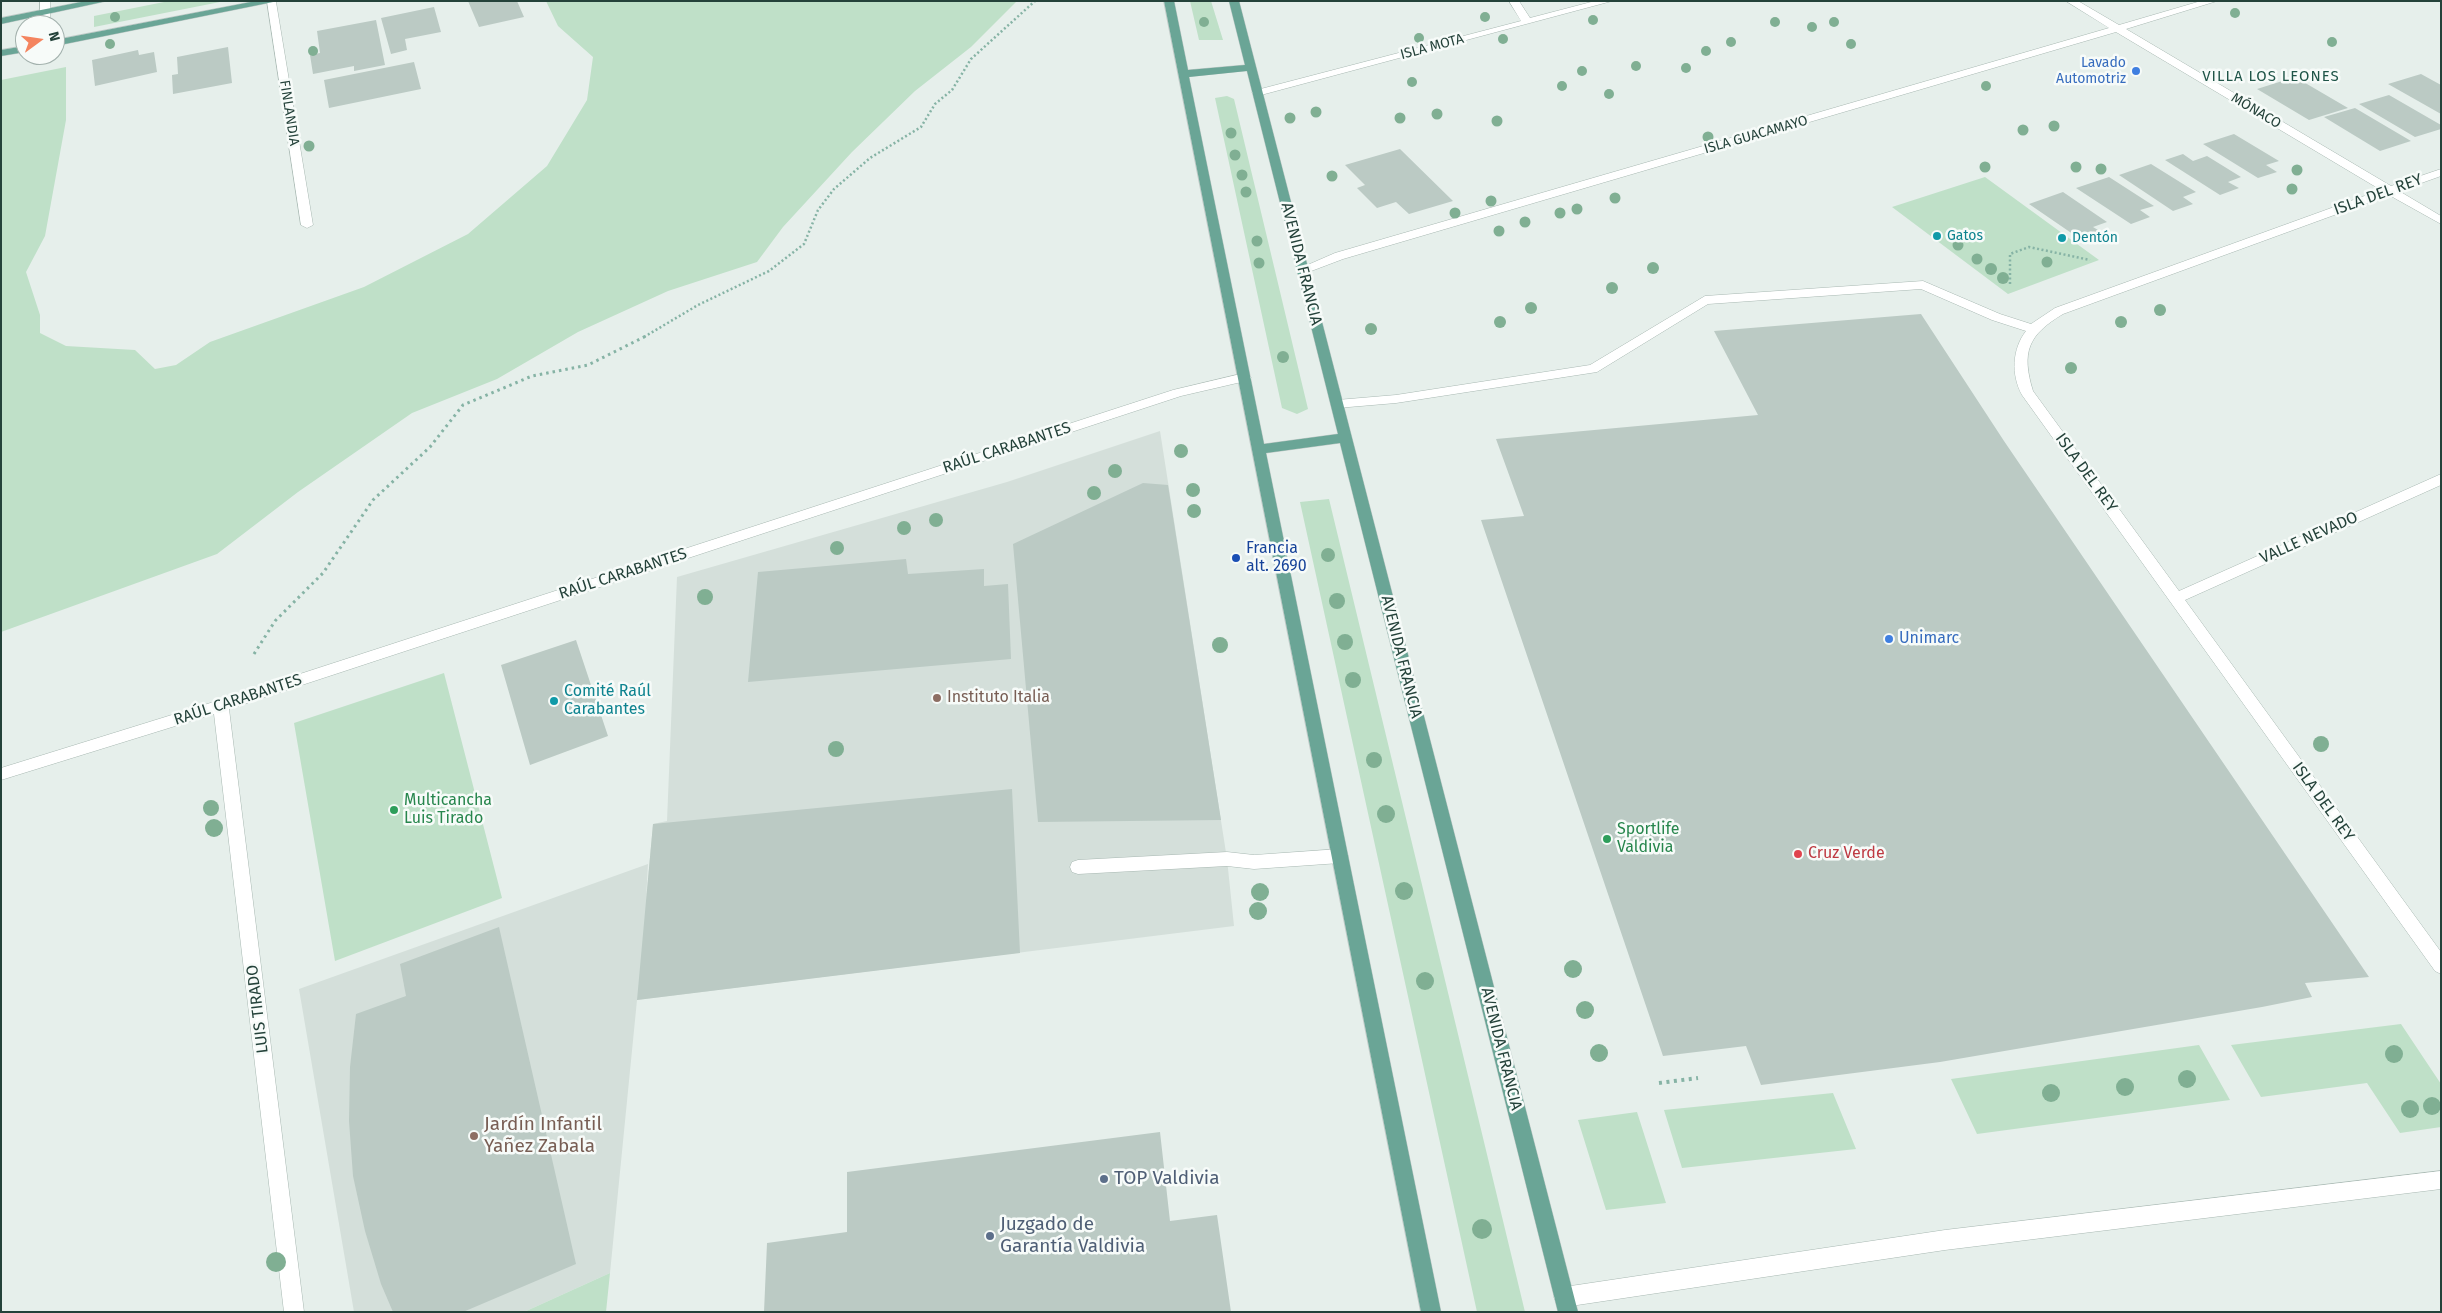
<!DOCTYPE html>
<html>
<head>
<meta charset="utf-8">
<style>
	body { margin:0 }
	#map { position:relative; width:2442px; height:1313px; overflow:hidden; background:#e6efeb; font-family:"Fira Sans",sans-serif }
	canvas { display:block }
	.frame { position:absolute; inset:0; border:2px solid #24423a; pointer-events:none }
	.north { position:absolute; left:15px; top:15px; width:50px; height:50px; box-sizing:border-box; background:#f7fbf9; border:1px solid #a3b1ad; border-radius:50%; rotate:76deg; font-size:14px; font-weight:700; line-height:20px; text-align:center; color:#24423a }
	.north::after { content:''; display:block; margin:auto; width:18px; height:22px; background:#f4845f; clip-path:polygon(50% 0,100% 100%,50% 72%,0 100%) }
</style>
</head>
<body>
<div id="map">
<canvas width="2442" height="1313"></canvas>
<div class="frame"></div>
<div class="north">N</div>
</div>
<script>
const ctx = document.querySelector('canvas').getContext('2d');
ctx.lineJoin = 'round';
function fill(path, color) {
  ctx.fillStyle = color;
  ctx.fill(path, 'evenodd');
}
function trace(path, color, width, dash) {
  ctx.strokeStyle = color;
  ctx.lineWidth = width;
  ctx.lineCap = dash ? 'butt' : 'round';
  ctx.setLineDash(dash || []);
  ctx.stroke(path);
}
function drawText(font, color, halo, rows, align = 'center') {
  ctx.font = font + ' "Fira Sans",sans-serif';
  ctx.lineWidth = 5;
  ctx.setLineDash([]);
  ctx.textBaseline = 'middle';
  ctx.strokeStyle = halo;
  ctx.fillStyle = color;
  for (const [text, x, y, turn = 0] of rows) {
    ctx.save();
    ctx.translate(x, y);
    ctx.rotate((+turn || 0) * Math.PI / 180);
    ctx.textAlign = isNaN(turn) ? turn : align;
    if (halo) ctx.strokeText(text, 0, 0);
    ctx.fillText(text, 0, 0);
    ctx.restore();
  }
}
fill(new Path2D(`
	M1160,431L1227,859L1234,926L637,1000L610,1273L524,1312H354L299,989L648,864L646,901L653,824L667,821L677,577L1007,482Z`), '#d4dfda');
fill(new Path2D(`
	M169,1H225L94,27V16Z
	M546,1H1017L971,47L915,91L852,152L783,227L757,262L668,291L578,332L497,379L412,413L298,492L217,554L1,632V80L66,67V120L45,236L26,272L40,315V333L66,346L135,350L155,369L176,365L210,342L364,287L468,234L547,166L587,100L593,57L558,26Z
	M1190,1H1211L1223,40H1199Z
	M1227,96L1234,99L1308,409L1297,414L1282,408L1215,98Z
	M1985,177L2099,260L2008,294L1892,207Z
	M1329,499L1525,1312H1477L1300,502Z
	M444,673L502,898L335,961L294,723Z
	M2401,1024L2441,1084V1127L2400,1133L2367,1083L2261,1097L2231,1045Z
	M2199,1045L2230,1100L1977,1134L1951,1079Z
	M1833,1093L1856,1149L1682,1168L1664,1110Z
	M1637,1112L1666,1203L1606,1210L1578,1120Z
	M610,1273L606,1312H524Z`), '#bfe0c8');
fill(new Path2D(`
	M468,1H517L524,17L479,27Z
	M434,7L441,32L405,39L407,50L391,54L381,18Z
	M376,20L385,65L354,71V66L313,74L310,55L320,53L317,31Z
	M228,47L232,83L173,94L172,75L178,74L177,57Z
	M138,50L139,55L154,52L157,72L95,86L92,60Z
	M414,62L421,89L329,108L324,80Z
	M2421,74L2441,85V114L2388,84Z
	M2295,77L2348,108L2309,120L2257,89Z
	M2389,95L2441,125V129L2415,137L2359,104Z
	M2355,108L2411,141L2380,151L2324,117Z
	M2234,134L2279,161L2266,165L2277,172L2258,178L2203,144Z
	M1400,149L1453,201L1409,214L1396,202L1377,208L1357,188L1365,185L1345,165Z
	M2183,154L2193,161L2207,156L2241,177L2228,182L2239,188L2220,195L2165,160Z
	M2151,164L2196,192L2183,197L2193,204L2173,211L2119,175Z
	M2109,177L2154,206L2140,210L2150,217L2131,224L2076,188Z
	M2063,192L2107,222L2093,227L2103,233L2083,241L2029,204Z
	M1921,314L2004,441L2369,977L2305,983L2312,997L2262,1007L1940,1062L1761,1085L1746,1046L1663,1056L1481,520L1524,516L1496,439L1758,415L1714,331Z
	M1143,483L1168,485L1221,820L1038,822L1013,544Z
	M906,559L908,574L984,569V586L1008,584L1011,659L748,682L758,572Z
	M576,640L608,736L530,765L501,665Z
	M1012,789L1020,953L637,1000L653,824Z
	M499,927L576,1264L463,1312H393L381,1284L365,1231L353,1176L349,1121L350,1067L356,1014L406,996L400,964Z
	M1160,1132L1170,1221L1217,1215L1231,1312H764L767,1243L847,1232V1172Z`), '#bbcac4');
const minor = new Path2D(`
	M40,1H50V25H40Z
	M267,1L276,2L313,225L307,228L301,225Z
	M1509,1H1519L1530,18L1595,1H1612L1261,95L1257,96L1252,93L1253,91L1521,21Z
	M2066,1H2078L2119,25L2201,1H2217L2126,29L2391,186L2441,169V176L2399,191L2441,216V224L2389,195L2063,314C2028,335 2021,352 2033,391L2179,591L2441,474V485L2185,600L2441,952V974L2435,971L2022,395C2011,375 2012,349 2026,331L1992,320L1921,289L1708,304L1597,372L1396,403L1337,408L1331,404L1337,400L1396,395L1590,365L1705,296L1923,281L2000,314L2031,324L2055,308L2381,190L2116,32L1343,259L1306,273L1302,274L1296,270L1335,253L2109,28Z
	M1245,373L1251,377L1250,380L1181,396L229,709L304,1312H284L214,714L1,780V768L220,700L1173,390Z
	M1340,849L1346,851L1348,856L1346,861L1340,863L1254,869L1227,866L1078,874L1072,872L1070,867L1072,862L1078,860L1227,852L1254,855Z
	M2441,1171V1189L1945,1250L1564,1307L1557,1304L1554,1297L1557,1290L1564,1287L1945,1230Z`);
const major = new Path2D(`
	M86,1H107L1,24V18Z
	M256,1H278L55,46V40Z
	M1164,1H1174L1188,70L1245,65L1229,1H1239L1578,1312H1558L1340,443L1266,453L1441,1312H1421ZM1247,71L1338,434L1264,444L1189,77Z
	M25,46V52L1,56V50Z`);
trace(minor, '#a8b8b2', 1);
trace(major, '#c2cac8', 1);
trace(new Path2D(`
	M2010,284V254L2029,247L2090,260
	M644,337L698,305L769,271L804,244L818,210L834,189L870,158L921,127L935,104L952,90L971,59L1035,1`), '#86b3a5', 2.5, [2, 2.5]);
trace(new Path2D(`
	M254,654L275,621L323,573L373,500L430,447L463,405L532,376L588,365L646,336`), '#86b3a5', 3, [2.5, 4]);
trace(new Path2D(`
	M1659,1083L1698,1078`), '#86b3a5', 4, [3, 4.5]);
fill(minor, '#fff');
fill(major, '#6aa596');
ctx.fillStyle = '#80af93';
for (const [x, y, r] of [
	[2235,13,5],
	[115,17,5],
	[1485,17,5],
	[1593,20,5],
	[1204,22,5],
	[1775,22,5],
	[1834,22,5],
	[1812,27,5],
	[1419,38,5],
	[1503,39,5],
	[1731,42,5],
	[2332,42,5],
	[110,44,5],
	[1851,44,5],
	[313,51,5],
	[1706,51,5],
	[1636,66,5],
	[1686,68,5],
	[1582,71,5],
	[1412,82,5],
	[1562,86,5],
	[1986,86,5],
	[1609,94,5],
	[1316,112,5.5],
	[1437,114,5.5],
	[1290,118,5.5],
	[1400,118,5.5],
	[1497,121,5.5],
	[2054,126,5.5],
	[2023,130,5.5],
	[1231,133,5.5],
	[1708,137,5.5],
	[309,146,5.5],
	[1235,155,5.5],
	[1985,167,5.5],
	[2076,167,5.5],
	[2101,169,5.5],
	[2297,170,5.5],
	[1242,175,5.5],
	[1332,176,5.5],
	[2292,189,5.5],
	[1246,192,5.5],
	[1615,198,5.5],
	[1491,201,5.5],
	[1577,209,5.5],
	[1455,213,5.5],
	[1560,213,5.5],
	[1525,222,5.5],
	[1499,231,5.5],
	[1257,241,5.5],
	[1958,245,5.5],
	[1977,259,5.5],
	[2047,262,5.5],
	[1259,263,5.5],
	[1653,268,6],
	[1991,269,6],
	[2003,278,6],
	[1612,288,6],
	[1531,308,6],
	[2160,310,6],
	[1500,322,6],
	[2121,322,6],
	[1371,329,6],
	[1283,357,6],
	[2071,368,6],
	[1181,451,7],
	[1115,471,7],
	[1193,490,7],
	[1094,493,7],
	[1194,511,7],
	[936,520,7],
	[904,528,7],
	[837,548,7],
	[1328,555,7],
	[705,597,8],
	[1337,601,8],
	[1345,642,8],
	[1220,645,8],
	[1353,680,8],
	[2321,744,8],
	[836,749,8],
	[1374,760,8],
	[211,808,8],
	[1386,814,9],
	[214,828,9],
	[1404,891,9],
	[1260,892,9],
	[1258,911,9],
	[1573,969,9],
	[1425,981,9],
	[1585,1010,9],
	[1599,1053,9],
	[2394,1054,9],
	[2187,1079,9],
	[2125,1087,9],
	[2051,1093,9],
	[2432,1106,9],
	[2410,1109,9],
	[1482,1229,10],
	[276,1262,10]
]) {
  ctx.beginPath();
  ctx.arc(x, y, r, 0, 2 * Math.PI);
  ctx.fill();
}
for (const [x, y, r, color] of [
	[2136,71,5,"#3f7fe0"],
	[1937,236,5,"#0f9aa8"],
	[2062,238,5,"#0f9aa8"],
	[1236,558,5,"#1a4fb4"],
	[1889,639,5,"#3f7fe0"],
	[937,698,5,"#8d6e63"],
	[554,701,5,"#0f9aa8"],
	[394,810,5,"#2e9e5b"],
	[1607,839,5,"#2e9e5b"],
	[1798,854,5,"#e0444e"],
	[474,1136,5,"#8d6e63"],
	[1104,1179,5,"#5c6f8a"],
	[990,1236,5,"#5c6f8a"]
]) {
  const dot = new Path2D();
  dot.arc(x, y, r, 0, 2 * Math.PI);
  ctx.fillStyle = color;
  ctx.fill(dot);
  trace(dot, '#f7fbf9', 2);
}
drawText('14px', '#24423a', '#f7fbf9', [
	["ISLA MOTA",1432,47,-15],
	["MÓNACO",2256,111,31],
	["FINLANDIA",289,113,81],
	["ISLA GUACAMAYO",1756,135,-16]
]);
drawText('14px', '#366cbe', '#f7fbf9', [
	["Lavado",2126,63],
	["Automotriz",2126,79]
], 'right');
drawText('14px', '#0d838f', '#f7fbf9', [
	["Gatos",1947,236],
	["Dentón",2072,238]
], 'left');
ctx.letterSpacing = '1px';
drawText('15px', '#1f5548', '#f7fbf9', [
	["VILLA LOS LEONES",2271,77]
]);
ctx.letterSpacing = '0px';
drawText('16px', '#24423a', '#f7fbf9', [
	["ISLA DEL REY",2378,195,-20],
	["AVENIDA FRANCIA",1301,264,76],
	["RAÚL CARABANTES",1007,448,-18],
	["ISLA DEL REY",2086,473,54],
	["VALLE NEVADO",2309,538,-24],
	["RAÚL CARABANTES",623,574,-18],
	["AVENIDA FRANCIA",1401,657,76],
	["RAÚL CARABANTES",238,700,-18],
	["ISLA DEL REY",2323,802,54],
	["LUIS TIRADO",258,1009,-97],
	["AVENIDA FRANCIA",1501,1049,76]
]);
drawText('16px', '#164399', '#f7fbf9', [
	["Francia",1246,549],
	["alt. 2690",1246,567]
], 'left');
drawText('16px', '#366cbe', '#f7fbf9', [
	["Unimarc",1899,639]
], 'left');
drawText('16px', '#0d838f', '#f7fbf9', [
	["Comité Raúl",564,692],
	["Carabantes",564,710]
], 'left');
drawText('16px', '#785e54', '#f7fbf9', [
	["Instituto Italia",947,698]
], 'left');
drawText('16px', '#27864d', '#f7fbf9', [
	["Multicancha",404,801],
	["Luis Tirado",404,819],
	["Sportlife",1617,830],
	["Valdivia",1617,848]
], 'left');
drawText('16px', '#be3a42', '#f7fbf9', [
	["Cruz Verde",1808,854]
], 'left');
drawText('19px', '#785e54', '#f7fbf9', [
	["Jardín Infantil",484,1125],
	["Yañez Zabala",484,1147]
], 'left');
drawText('19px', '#4e5e75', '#f7fbf9', [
	["TOP Valdivia",1114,1179],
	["Juzgado de",1000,1225],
	["Garantía Valdivia",1000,1247]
], 'left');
</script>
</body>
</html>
